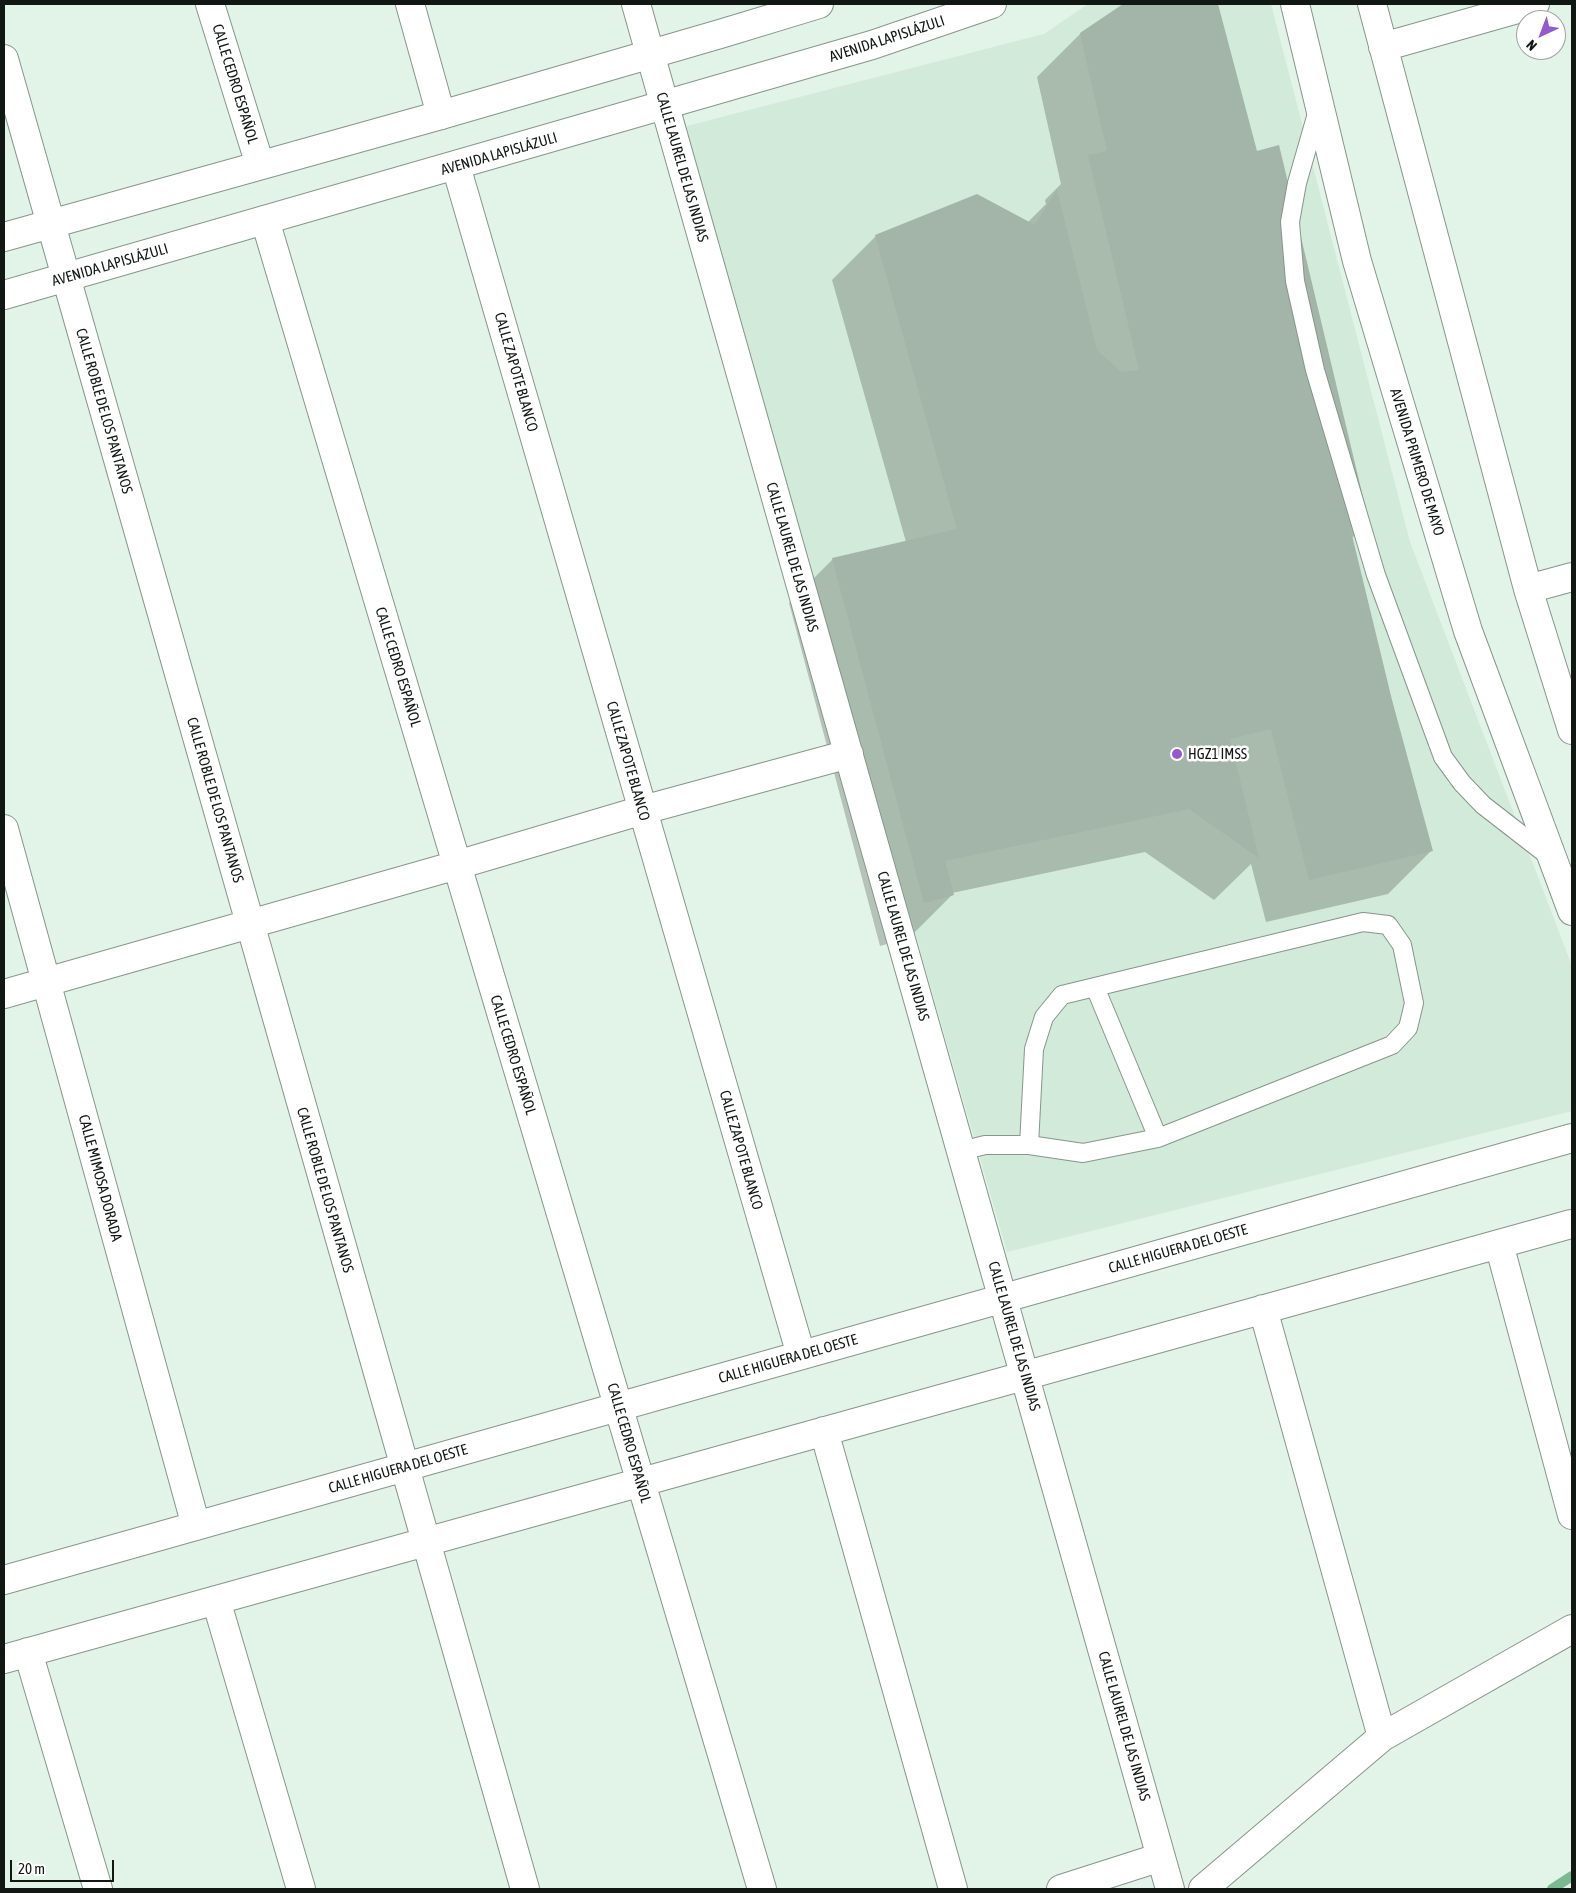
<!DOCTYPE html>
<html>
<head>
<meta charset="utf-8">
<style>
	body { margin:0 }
	#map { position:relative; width:1576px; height:1893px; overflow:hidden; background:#e2f3e7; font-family:"Asap Condensed",sans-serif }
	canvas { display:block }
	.frame { position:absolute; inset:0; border:5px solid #111713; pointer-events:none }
	.north { position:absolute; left:1516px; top:10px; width:50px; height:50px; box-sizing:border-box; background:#fff; border:1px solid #a0a2a1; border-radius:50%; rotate:223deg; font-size:14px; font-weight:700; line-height:20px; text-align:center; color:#111713 }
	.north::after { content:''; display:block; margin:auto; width:18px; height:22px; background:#9558ce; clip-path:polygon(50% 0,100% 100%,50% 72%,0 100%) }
	.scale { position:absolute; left:10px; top:1860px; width:104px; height:22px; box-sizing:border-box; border:2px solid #111713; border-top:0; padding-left:6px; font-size:15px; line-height:18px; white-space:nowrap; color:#111713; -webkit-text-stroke:4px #fff; paint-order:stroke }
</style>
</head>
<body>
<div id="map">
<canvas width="1576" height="1893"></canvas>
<div class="frame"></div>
<div class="north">N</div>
<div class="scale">20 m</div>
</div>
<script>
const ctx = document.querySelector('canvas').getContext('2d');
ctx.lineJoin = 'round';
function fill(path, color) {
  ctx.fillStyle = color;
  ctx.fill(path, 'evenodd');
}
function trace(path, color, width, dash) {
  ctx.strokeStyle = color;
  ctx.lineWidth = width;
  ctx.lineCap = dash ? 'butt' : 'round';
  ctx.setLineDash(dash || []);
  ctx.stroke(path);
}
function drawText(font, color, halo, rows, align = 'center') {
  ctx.font = font + ' "Asap Condensed",sans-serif';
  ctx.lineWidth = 5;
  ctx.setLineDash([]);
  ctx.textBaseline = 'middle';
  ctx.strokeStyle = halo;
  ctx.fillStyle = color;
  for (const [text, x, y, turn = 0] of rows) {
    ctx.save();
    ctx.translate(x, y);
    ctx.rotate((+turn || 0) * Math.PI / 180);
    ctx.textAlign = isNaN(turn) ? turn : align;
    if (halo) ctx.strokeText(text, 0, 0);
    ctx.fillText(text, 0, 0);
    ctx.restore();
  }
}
fill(new Path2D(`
	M1088,4H1271L1410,542L1572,966V1111L1007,1252L683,127L1044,34Z`), '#d2ead9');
fill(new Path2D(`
	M1125,4H1216L1256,152L1368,522L1351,539L1390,700L1431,851L1388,894L1266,922L1251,864L1214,900L1145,852L952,893V895L909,938L880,946L789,603L833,559L906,542L832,280L876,236L1027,223L1046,204L1045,200L1061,184L1037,77L1080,34Z`), '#0003');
trace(new Path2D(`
	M1552,1889L1572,1876`), '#7bb991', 10);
fill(new Path2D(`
	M1123,4H1218L1257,151L1279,145L1369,522L1350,527L1392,700L1433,851L1309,880L1271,729L1230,739L1259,858L1189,809L945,861L954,895L924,903L832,558L957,529L875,235L977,194L1035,225L1057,190L1097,350L1121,372L1139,370L1088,155L1107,151L1080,33Z`), '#a3b4a8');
const service = new Path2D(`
	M1318,110L1297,183L1290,222L1295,281L1315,370L1376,575L1443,757L1462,783L1483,805L1550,857
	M1095,987L1158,1138
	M961,1151L985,1145H1029L1083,1153L1158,1138L1392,1045L1408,1028L1414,1003L1402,945L1388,925L1363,922L1062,995L1044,1017L1034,1049L1029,1145`);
const minor = new Path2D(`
	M210,4L260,165
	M410,4L441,115
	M636,4L1170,1889
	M1295,4L1357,261L1468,631L1572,911
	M1372,4L1528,589L1572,730
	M1383,47L1535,4
	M4,59L525,1889
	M456,166L801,1355
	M265,220L762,1889
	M1528,589L1572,577
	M4,829L196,1526
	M4,994L457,865L643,810L849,754
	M1499,1244L1572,1515
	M1263,1309L1382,1737
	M824,1431L953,1889
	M4,1580L1572,1138
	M216,1600L301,1889
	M28,1652L98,1889
	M4,1659L1571,1224
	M1061,1889L1161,1857
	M1203,1889L1382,1737L1572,1629`);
const tertiary = new Path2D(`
	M4,237L441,115L720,34L819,4
	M4,295L872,45L992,4`);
trace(service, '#86968b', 20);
trace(minor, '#86968b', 30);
trace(tertiary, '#86968b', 30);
trace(service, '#fff', 18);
trace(minor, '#fff', 28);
trace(tertiary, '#fff', 28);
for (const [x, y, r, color] of [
	[1177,754,6,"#9558ce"]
]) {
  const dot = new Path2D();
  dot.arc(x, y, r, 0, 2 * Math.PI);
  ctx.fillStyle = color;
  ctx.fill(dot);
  trace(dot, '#fff', 2);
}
drawText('15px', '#111713', '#fff', [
	["AVENIDA LAPISLÁZULI",887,39,-18],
	["CALLE CEDRO ESPAÑOL",235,84,73],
	["AVENIDA LAPISLÁZULI",499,154,-16],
	["CALLE LAUREL DE LAS INDIAS",682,167,74],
	["AVENIDA LAPISLÁZULI",110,265,-16],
	["CALLE ZAPOTE BLANCO",516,372,74],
	["CALLE ROBLE DE LOS PANTANOS",104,411,74],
	["AVENIDA PRIMERO DE MAYO",1417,462,73],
	["CALLE LAUREL DE LAS INDIAS",792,557,74],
	["CALLE CEDRO ESPAÑOL",398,667,73],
	["CALLE ZAPOTE BLANCO",628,761,74],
	["CALLE ROBLE DE LOS PANTANOS",215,800,74],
	["CALLE LAUREL DE LAS INDIAS",903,946,74],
	["CALLE CEDRO ESPAÑOL",513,1055,73],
	["CALLE ZAPOTE BLANCO",741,1150,74],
	["CALLE MIMOSA DORADA",100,1178,75],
	["CALLE ROBLE DE LOS PANTANOS",325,1190,74],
	["CALLE HIGUERA DEL OESTE",1178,1249,-16],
	["CALLE LAUREL DE LAS INDIAS",1014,1336,74],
	["CALLE HIGUERA DEL OESTE",788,1359,-16],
	["CALLE CEDRO ESPAÑOL",629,1443,74],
	["CALLE HIGUERA DEL OESTE",398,1469,-16],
	["CALLE LAUREL DE LAS INDIAS",1124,1726,74]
]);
drawText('15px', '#111713', '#fff', [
	["HGZ1 IMSS",1188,754]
], 'left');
</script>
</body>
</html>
